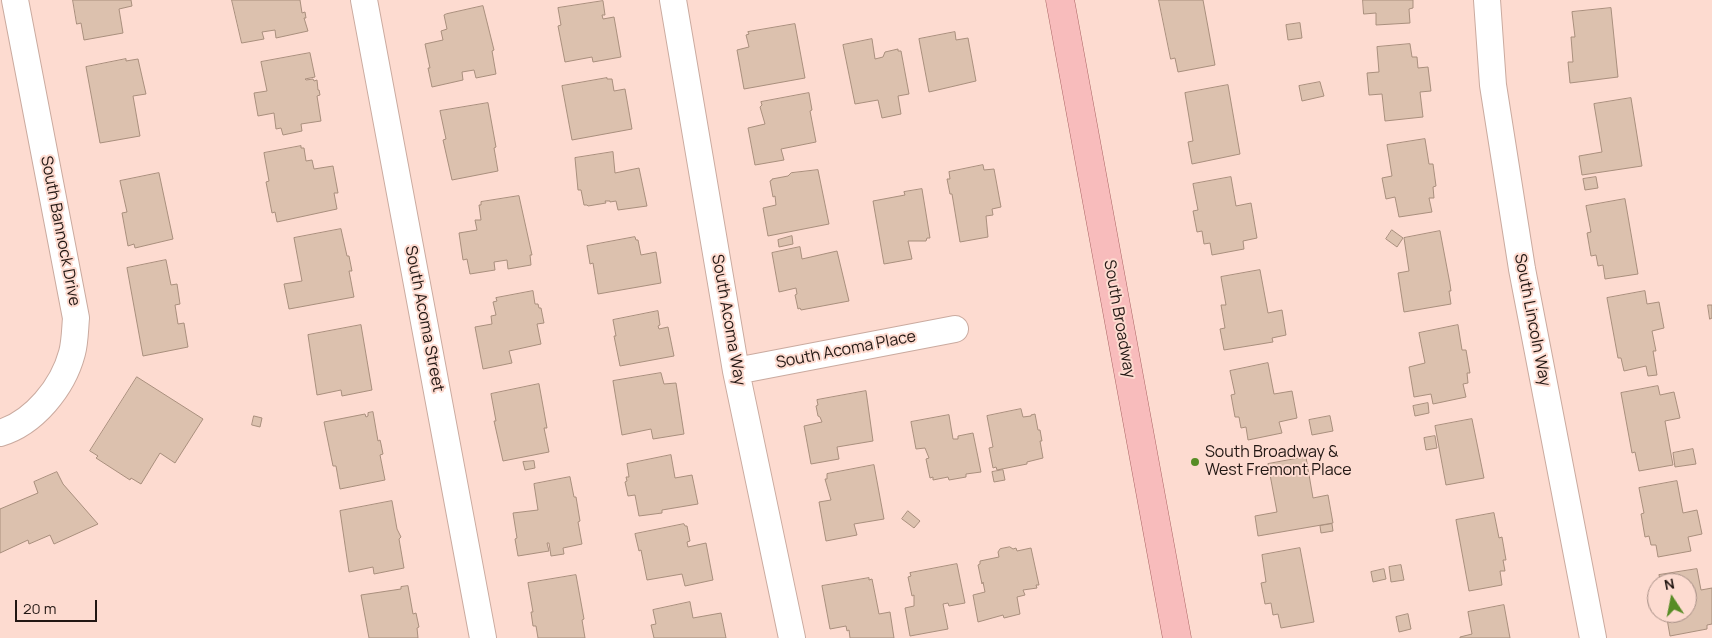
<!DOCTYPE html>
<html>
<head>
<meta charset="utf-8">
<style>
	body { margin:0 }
	#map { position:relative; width:1712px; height:638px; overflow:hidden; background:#fddbd0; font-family:Manrope,sans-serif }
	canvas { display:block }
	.north { position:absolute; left:1647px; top:573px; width:50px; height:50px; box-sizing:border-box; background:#fddbd0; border:1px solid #a58d84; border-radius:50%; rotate:349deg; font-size:14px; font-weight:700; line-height:20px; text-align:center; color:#221713 }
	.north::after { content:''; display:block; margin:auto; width:18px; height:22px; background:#578c25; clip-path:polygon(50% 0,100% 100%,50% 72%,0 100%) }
	.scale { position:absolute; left:15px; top:600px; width:82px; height:22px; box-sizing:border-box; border:2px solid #221713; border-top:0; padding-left:6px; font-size:15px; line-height:18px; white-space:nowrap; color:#221713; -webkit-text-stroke:4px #fddbd0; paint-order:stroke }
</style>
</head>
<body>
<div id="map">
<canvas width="1712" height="638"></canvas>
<div class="north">N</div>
<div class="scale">20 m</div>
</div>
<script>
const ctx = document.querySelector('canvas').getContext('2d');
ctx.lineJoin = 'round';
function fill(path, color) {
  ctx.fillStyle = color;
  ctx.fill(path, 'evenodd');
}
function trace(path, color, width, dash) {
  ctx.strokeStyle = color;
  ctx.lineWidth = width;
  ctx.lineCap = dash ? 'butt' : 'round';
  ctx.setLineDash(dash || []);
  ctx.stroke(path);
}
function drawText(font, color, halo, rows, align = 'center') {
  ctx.font = font + ' Manrope,sans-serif';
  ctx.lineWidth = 4;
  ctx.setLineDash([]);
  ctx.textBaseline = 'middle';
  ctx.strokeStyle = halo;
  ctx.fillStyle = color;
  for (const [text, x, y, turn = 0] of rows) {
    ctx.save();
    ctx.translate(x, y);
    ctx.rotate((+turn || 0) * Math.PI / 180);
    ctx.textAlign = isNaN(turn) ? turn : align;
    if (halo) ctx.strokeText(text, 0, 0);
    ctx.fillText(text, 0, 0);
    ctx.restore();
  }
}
const building = new Path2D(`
	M73,0H131L132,6L119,9L123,33L84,40L81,23L77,24Z
	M232,0H300L302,13L305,12L306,18H304L308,31L276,38L275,30L262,32L264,39L242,43Z
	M1159,0H1203L1215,65L1178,72L1175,58L1171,59Z
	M1363,0H1413V8L1409,9L1410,23L1376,25V13L1364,14Z
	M603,1L605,15H602L603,19L614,17L621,57L593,62L592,57L565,62L558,26L561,25L558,8Z
	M483,6L494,50L492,51L496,74L476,78L474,70L462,72L463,80L432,87L428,68H430L425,44L443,40L441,31L447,29L444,15L446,14Z
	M1611,8L1618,77L1570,83L1568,62H1573L1571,37H1575L1572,12Z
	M1300,23L1302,38L1288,40L1286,25Z
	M795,24L805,78L744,89L737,50L749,47L746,35L749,34L748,32Z
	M955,32L956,40L968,38L976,81L929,92L919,39Z
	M872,39L875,59L883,57L885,52L898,49V51H901L909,94L898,96L901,114L882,118L878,100L855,104L843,45Z
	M1410,44L1412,57H1417L1418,68L1428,67L1431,91L1420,92L1423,117L1385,121L1382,94L1369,95L1367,73L1379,72L1377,47Z
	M310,53L315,77L305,79L306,80L313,79L314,81L317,80L318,90H319L320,95L317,96L321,121L301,124L302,131L283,135L281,128L276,129L274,113L258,116L254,93L267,91L261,62Z
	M126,59V61L138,59L146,94L133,96L140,136L100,143L86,67Z
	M607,78V79H612L614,91L625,89L632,129L572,140L562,86Z
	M1320,82L1324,96L1302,101L1299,86Z
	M1228,85L1240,154L1192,164L1188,142L1193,141L1185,93Z
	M809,93L812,110L810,111L816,142L781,149L784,160L755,165L748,128L765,124L760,107L762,105L761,102Z
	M1631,98L1642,166L1582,175L1579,156L1602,152L1594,104Z
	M488,103L496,147L494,148L498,171L452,180L443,140L446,139L440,111Z
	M1425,139L1429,164H1433L1436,186L1433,187L1434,198H1429L1432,212L1399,217L1395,197L1386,199L1382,178L1392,176L1387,145Z
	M301,146V148H304L306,161L312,160L314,169L333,166L338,193H334L337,209L277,222L275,212L272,213L266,182L269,181L264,153Z
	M613,152L615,173L639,168L647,206L618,210L616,201L610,202V201H605L606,203L588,206L587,205H584L581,190H578L575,158Z
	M983,165L984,170L994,169L1001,207L992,209L993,215L986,216L988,237L960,242L952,194H950L947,179H950L949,172Z
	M818,170L829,224L768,236L763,208L776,205L775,196L773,197L770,181L772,180V179L788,176L791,173Z
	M159,173L173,239L135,248L134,244L128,246L122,213L127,212L120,181Z
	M1231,177L1236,206L1251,203L1257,238L1243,241L1244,249L1212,255L1210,243L1204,244L1202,231L1197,232L1193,211L1198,210L1193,184Z
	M1596,177L1598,188L1585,190L1583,179Z
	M922,189L930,238H927L926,241H908L912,259L884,264L873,201L905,195L904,192Z
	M519,196L532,255H530L531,265L508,269L507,260L494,262L495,270L470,274L467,259L463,260L459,233L477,230L475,220H481L479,205H481V202Z
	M1625,199L1638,274L1605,279L1603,265L1598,266L1596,255L1591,256L1587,233L1591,232L1586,206Z
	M341,229L347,256H349L352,271H349L354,297L289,309L284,284L302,281L294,238Z
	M1392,230L1403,238L1397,247L1386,239Z
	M1440,231L1450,284L1451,291H1449L1451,304L1404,312L1398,273L1409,271L1404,238Z
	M792,236L793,244L779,247L778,240Z
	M635,237L636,240H638L641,255L656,252L661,283L598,294L593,263L590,264L587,246Z
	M800,247L802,259L837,251L849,301L801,310L800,308L798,309L795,295L797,294L796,288L779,292L772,253Z
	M166,260L171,285L177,284L180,304L175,305L178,324L184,323L188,347L143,356L127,268Z
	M1260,270L1268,313L1282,310L1286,335L1272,338L1273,342L1224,350L1220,329L1225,328L1221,305H1226L1221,277Z
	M533,291L535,304H538L539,308H541L544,323L537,324L541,344L509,351L512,363L483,369L475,327L492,324L491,316L496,315L493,302L497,301L496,298Z
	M1645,291L1647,304L1659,302L1664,328L1652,331L1656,351H1653L1657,375L1648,376L1646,366L1624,371L1621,358H1618L1607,298Z
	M1708,305H1712V318L1710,319Z
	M658,311L660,325L658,326L659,329L668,327L674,356L620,366L614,336H616L613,320Z
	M361,325L372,390L342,396L341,390L317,395L308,335Z
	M1458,325L1462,350H1466L1470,373H1467L1468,383L1463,384L1466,397L1433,404L1431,394L1414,397L1409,367L1425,363L1419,333Z
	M1268,363L1274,394L1292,391L1297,418L1279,422L1282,433L1248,440L1246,427L1241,428L1239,417H1235L1231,395L1235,394L1230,371Z
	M661,373L664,384L676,383L684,434L653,439L651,429L622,435L613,381Z
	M137,377L203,419L175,463L160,453L141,484L131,478L130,480L96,458L98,456L90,451Z
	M539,384L547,428H544L549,452L503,461L494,421H496L491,394Z
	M1658,386L1660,395L1674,392L1680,418L1665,421L1673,465L1639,471L1635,452L1632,453L1621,393Z
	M866,391L873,441L837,447L839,459L811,464L804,426L822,422L820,417L818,416L816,406L818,405L817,400Z
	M1428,403L1429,413L1415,416L1413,406Z
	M1021,409L1023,417L1031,416V415L1035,414L1038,430H1040L1042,441H1040L1043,458L1027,462V464L997,470L996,467L993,468L989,448L993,447L987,416Z
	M373,412L378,441L380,440L381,444L383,454L380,455L385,480L340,489L336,466H333L324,422L365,414L366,417L368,416V413Z
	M949,415L953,439H958V436L973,433L981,472L966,474V477L949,480L948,477L933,480V477L930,478L926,459L929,458L925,448L916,449L911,422Z
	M254,416L262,418L260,427L252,425Z
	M1330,416L1333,431L1312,435L1309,420Z
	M1472,419L1484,478L1446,485L1435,426Z
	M1435,436L1437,448L1426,450L1424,438Z
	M1693,449L1696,464L1675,467L1673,453Z
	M671,455L675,478L692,475L698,504L662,510V513L639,516L635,495L628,496L625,482L627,481L626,477H629L627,464Z
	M1306,457L1313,498L1328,495L1333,523L1258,536L1255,516L1277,512L1268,464Z
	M534,461L535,468L525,470L523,462Z
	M874,465L884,519L854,524L857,535L826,541L819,502L831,500L825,479H827V474Z
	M1003,470L1005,480L994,482L992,472Z
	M57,472L63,484L98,524L54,544L50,535L29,544L28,540L0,553V509L38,493L34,482Z
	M570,477L574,497H576L580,521L578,522L582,544L563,548L564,554L551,556L549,543H547L549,551L518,556L515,539L517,538L513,513L538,510L534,484Z
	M1677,481L1683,513L1697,510L1702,534L1688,537L1691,551L1658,557L1656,545H1651L1649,536L1645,537L1641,514L1644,513L1639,488Z
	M392,501L397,529L401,537L399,539L404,568L374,574L373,567L349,572L340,511Z
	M908,511L920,521L914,528L902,519Z
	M1494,513L1499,538L1502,537L1506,560H1503L1505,571H1500L1502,585L1469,591L1456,520Z
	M684,524L685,526H687L690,541L687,542L688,547L706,543L713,580L685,586L682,574L647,580L641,550L639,551L635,534Z
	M1332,524L1333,531L1321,533L1320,526Z
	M1010,547L1013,549L1016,548L1017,551L1031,548L1039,585H1036L1037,588L1023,590L1025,595L1017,597L1020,614L1004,618L1003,615L978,622L973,595L985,592L983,582L982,584L978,565L980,564V561L999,557L998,552L1000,549Z
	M1300,548L1314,622L1281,628L1278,614L1273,615L1271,603L1265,604L1261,583L1266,582L1262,555Z
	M957,564L965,603L949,606L948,603L943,604L948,629L910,636L905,608L914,606V595L912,596L908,577L911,576L910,573Z
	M1401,565L1404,580L1391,582L1389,567Z
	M1384,569L1386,579L1373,582L1371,572Z
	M1697,569L1701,590L1712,588V624L1707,625V629L1670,636L1666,613H1687V583H1661L1659,575Z
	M576,575L584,619L582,620L585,638H538L536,626H533L531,612H533L528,583Z
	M869,578V580L872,579L879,614L890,612L894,638H850L849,630L847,631L846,626L830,629L822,586Z
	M408,586L413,614L416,613L419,627L417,628L418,638H369L361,595L401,589V587Z
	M690,602L693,618L721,613L726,638H654L651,625L656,624L653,610Z
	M1504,605L1510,638H1460V637L1472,634L1468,612Z
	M1408,614L1411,629L1399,632L1396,617Z`);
fill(building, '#dcc1ae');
trace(building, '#a98f7d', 1);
const street = new Path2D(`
	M364,0L483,638
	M673,0L736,371L792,638
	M1487,0L1493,85L1522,269L1593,638
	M736,371L955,329
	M0,433C34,423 63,387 72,353C75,342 75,329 76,318L15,0`);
const primary = new Path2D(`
	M1060,0L1177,638`);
trace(street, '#caaa9f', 28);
trace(primary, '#aa6564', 29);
trace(street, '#fff', 26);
trace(primary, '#f8bcbc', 28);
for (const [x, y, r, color] of [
	[1195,462,5,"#578c25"]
]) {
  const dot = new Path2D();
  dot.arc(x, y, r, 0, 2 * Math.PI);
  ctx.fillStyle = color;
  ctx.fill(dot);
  trace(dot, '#fddbd0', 2);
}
drawText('16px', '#221713', '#fddbd0', [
	["South Bannock Drive",60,231,79],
	["South Acoma Street",424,319,79],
	["South Broadway",1119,319,80],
	["South Acoma Way",728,320,80],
	["South Lincoln Way",1532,320,79],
	["South Acoma Place",846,350,-11]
]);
drawText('16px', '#221713', '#fddbd0', [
	["South Broadway &",1205,453],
	["West Fremont Place",1205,471]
], 'left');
</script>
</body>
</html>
